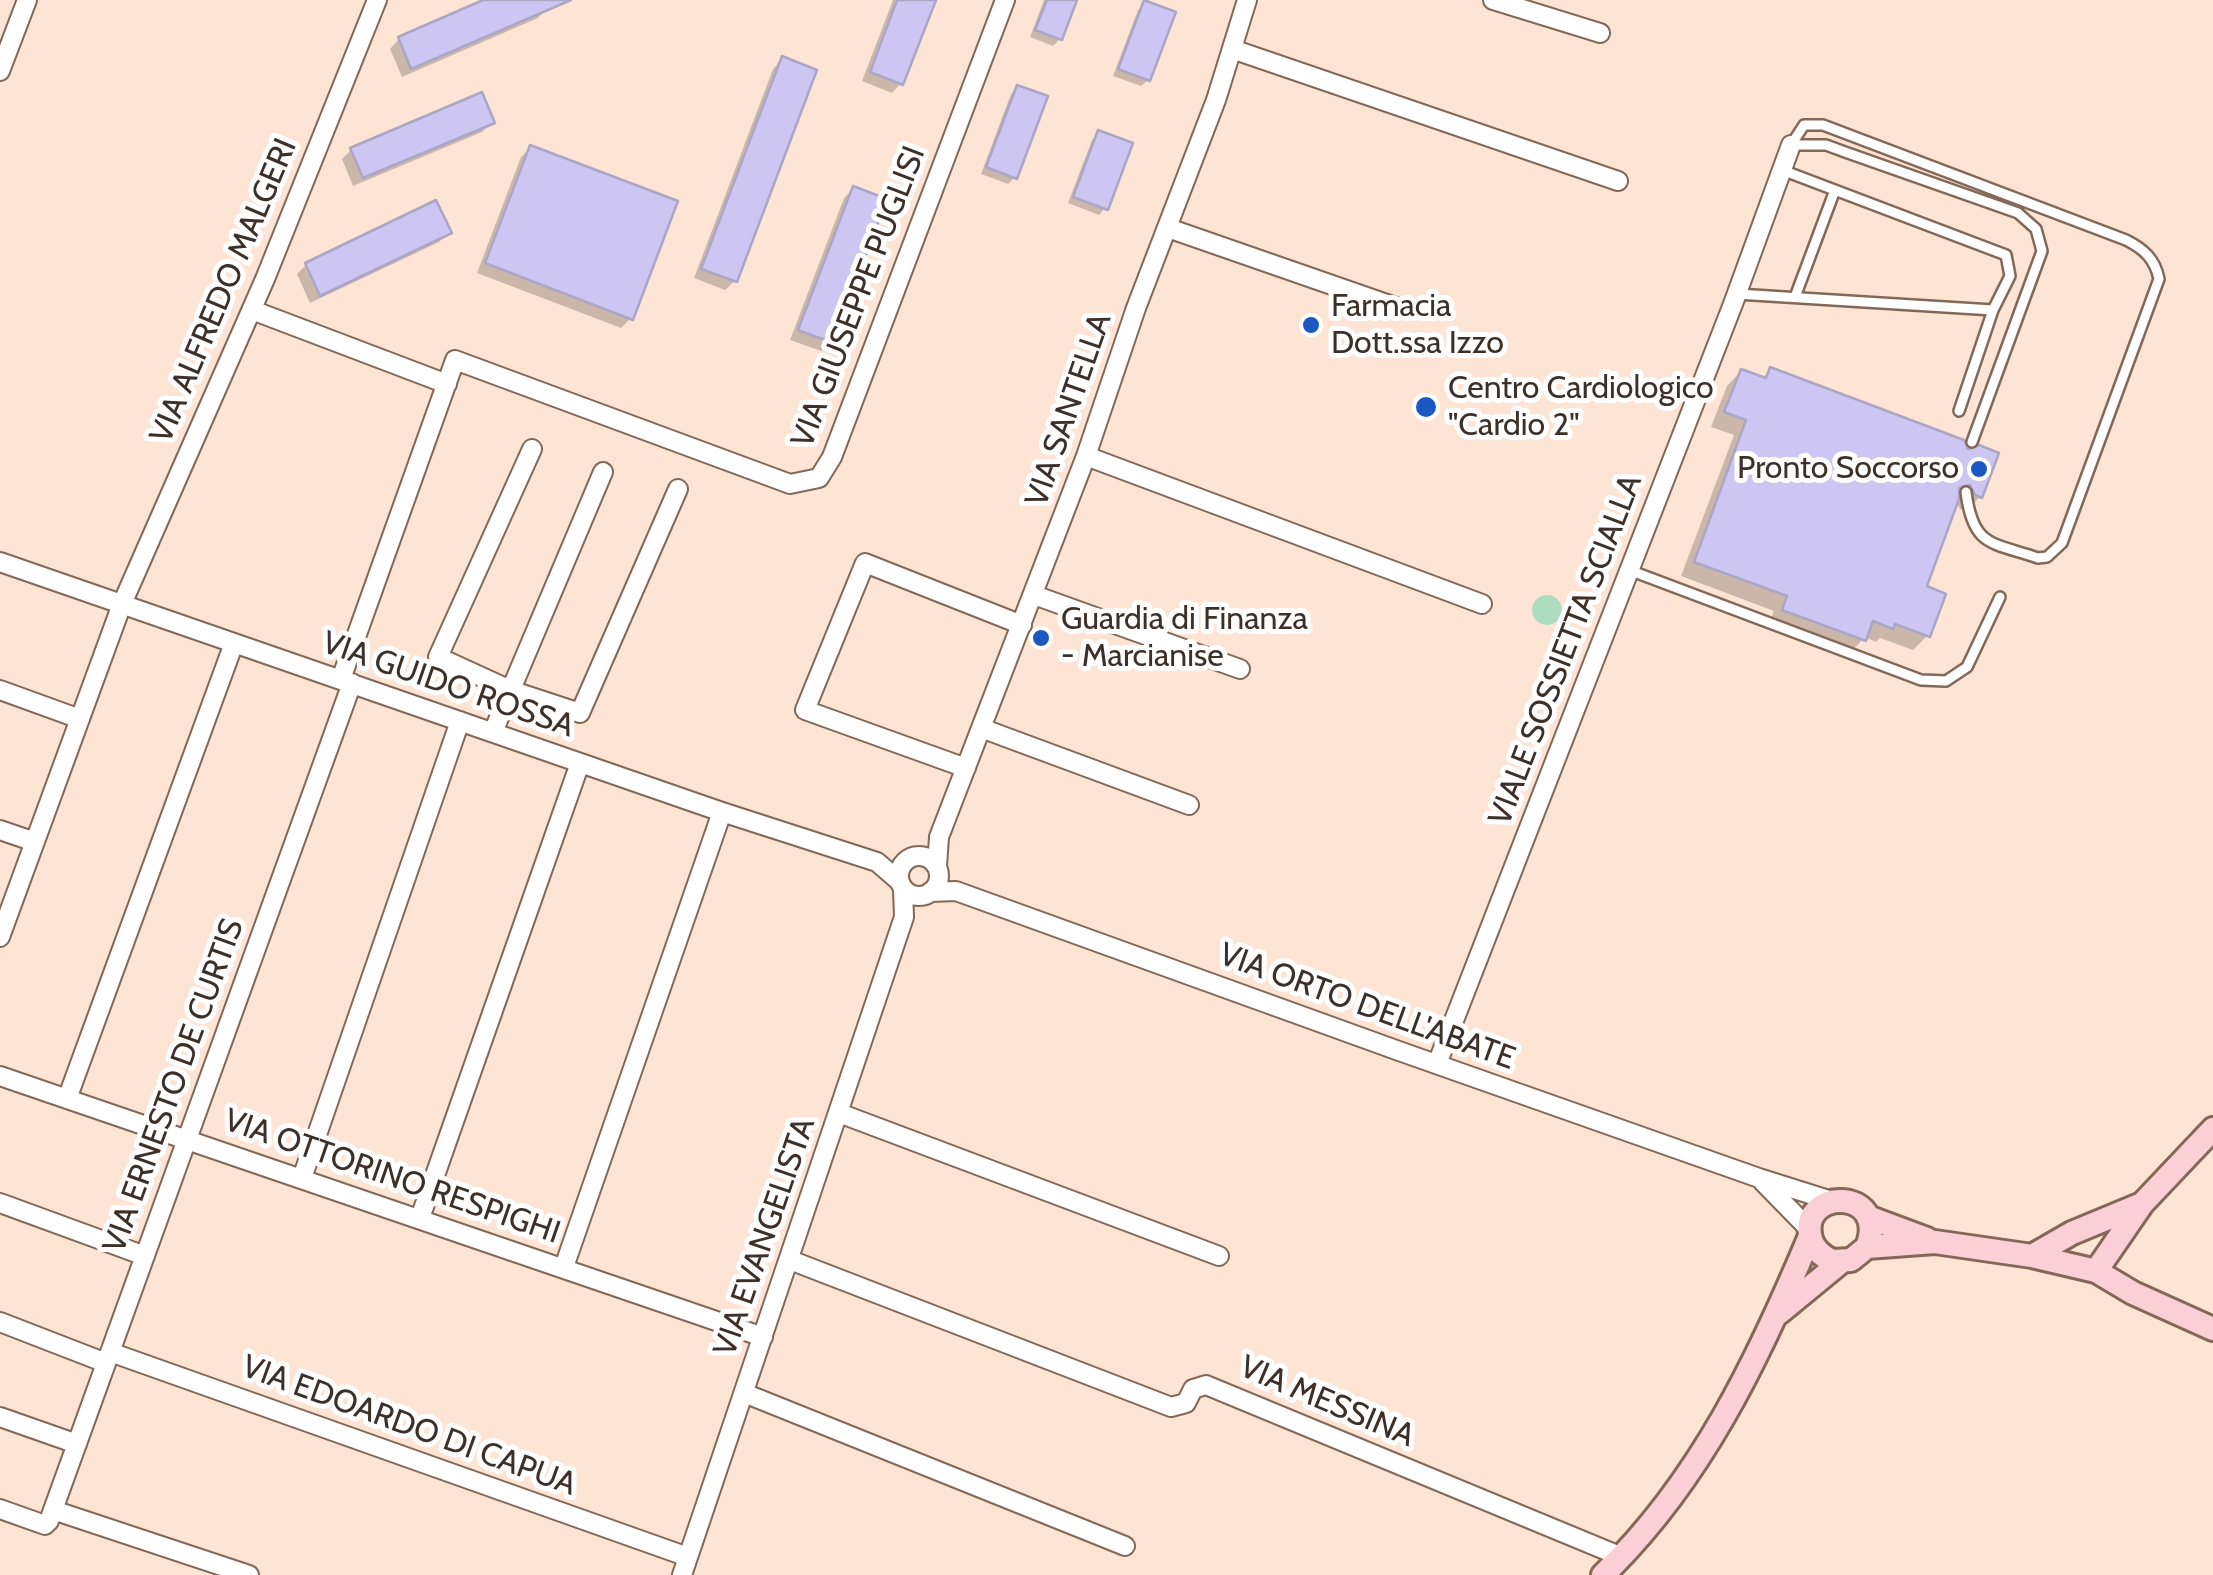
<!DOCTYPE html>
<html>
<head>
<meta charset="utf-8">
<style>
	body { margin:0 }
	canvas { display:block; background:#fee4d5 }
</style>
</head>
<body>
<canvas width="2213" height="1575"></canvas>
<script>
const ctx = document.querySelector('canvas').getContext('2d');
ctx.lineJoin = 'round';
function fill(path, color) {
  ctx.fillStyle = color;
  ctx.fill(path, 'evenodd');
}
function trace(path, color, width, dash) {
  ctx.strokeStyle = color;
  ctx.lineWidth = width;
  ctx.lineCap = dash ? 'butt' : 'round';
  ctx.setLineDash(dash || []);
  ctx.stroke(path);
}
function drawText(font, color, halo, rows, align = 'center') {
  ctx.font = font + ' Cabin,sans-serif';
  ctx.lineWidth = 10;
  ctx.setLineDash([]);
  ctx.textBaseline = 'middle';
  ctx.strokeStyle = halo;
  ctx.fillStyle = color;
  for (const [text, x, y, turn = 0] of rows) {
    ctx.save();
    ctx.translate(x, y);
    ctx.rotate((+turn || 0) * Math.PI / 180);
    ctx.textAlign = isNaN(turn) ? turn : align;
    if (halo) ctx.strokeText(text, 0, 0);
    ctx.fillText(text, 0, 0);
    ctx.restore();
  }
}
fill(new Path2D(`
	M1532 610a15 15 0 1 1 30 0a15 15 0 1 1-30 0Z`), '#addcbf');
fill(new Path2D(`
	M489,0H544L547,8L538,18L402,77L390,49L399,39Z
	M893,0H933L901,83L892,93L862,81Z
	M1044,0H1074L1060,39L1053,46L1030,37Z
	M1145,3L1148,80L1141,86L1113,76L1138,10Z
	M783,59L735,281L725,290L694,278L773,69Z
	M1018,88L1015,177L1008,184L981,174L1011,94Z
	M492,122L482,132L353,186L342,159L351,150Z
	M1099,133L1105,208L1099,215L1068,203L1092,140Z
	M531,147L631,318L621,328L477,273L521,157Z
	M853,189L830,342L821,351L790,340L844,198Z
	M449,232L439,242L310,303L297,274L306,265Z
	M1771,370L1962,442L1980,497L1965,511L1960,509L1956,500L1923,588L1928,635L1913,650L1880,638L1876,642L1865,637L1849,654L1769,624L1774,611L1681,576L1734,435L1711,427L1727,386L1741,371L1762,379Z`), '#0003');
const building = new Path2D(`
	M483,0H571L411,69L398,37Z
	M897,0H936L903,85L870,72Z
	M1047,0H1077L1062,40L1035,30Z
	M1144,0L1176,12L1150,81L1118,69Z
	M782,56L817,70L737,282L701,269Z
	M1017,85L1048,96L1017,179L986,167Z
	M482,92L495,123L363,178L350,148Z
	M1098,130L1133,143L1108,210L1073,197Z
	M530,145L678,201L633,320L485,263Z
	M853,186L887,199L833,343L798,330Z
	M436,200L452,233L320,296L305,263Z
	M1770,367L1964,440L1968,449L1979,445L1999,453L1982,498L1975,495L1970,485L1959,488V499L1927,586L1946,594L1930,637L1895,624L1893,629L1873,621L1866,641L1782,610L1787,596L1694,562L1746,420L1724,412L1741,369L1766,378Z`);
fill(building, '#cdc6f3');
trace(building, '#aaa6c4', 2.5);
const lane = new Path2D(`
	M1791,145L1804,125H1823L2126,240C2144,249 2155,259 2159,279L2062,543L2047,557L2038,558C1991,542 1973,547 1966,492
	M1791,145H1826L1845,152L2018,213L2036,229L2042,251L1972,442
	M1782,170L2006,255L2010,276L1993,310L1959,411
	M1737,294L1993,310
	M1795,297L1835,190
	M1629,570L1921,680L1946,681L1967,667L2000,597`);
const street = new Path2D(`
	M1493,0L1600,33
	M1232,49L1618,181
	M0,71L27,0
	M1168,228L1401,309
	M252,310L447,384
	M532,449L438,657L510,690L580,713L678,489
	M1086,456L1482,604
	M0,562L722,812L877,862L899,881
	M1034,595L1240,669
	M341,679L455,360L790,484L819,478L832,457L1005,0
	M0,690L80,719
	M981,728L1189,805
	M493,732L603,472
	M966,768L805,710L865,563L1022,625
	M0,830L35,842
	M899 876a20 20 0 1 1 40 0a20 20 0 1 1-40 0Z
	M937,866L939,837L1086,456L1136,308L1216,100L1247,0
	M930,892L956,891L1399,1051L1759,1178L1832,1201
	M0,937L122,604L265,279L377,0
	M1437,1064L1733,304L1791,145
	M0,1076L763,1337
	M67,1099L234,643
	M839,1113L1219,1256
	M302,1178L460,721
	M1763,1182L1809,1229
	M0,1203L145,1256
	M420,1218L580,763
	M790,1260L1171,1407L1186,1403L1193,1389L1206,1385L1622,1557
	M564,1267L722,812
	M0,1322L106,1363
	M110,1352L688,1557
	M744,1393L1125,1546
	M0,1417L77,1444
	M0,1509L45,1525L49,1521L352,683
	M53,1510L249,1575
	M682,1575L904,917L903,889`);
const secondary = new Path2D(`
	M1868,1217L1927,1239
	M1867,1247C1890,1187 1797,1187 1811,1239C1814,1250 1822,1256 1832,1261L1851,1260L1867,1247L1935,1242L2032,1256L2096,1271L2133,1293L2213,1329
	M2032,1256L2072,1233L2142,1204
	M2096,1271L2142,1204L2213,1129
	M1779,1313L1841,1262
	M1603,1575C1700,1482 1759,1358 1810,1236`);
trace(lane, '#846857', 14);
trace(street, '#846857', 22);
trace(secondary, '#846857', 28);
trace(lane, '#fff', 9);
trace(street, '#fff', 18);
trace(secondary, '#facfd6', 22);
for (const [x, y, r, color] of [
	[1311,325,10,"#1b58c4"],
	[1426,407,12,"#1b58c4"],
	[1979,469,10,"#1b58c4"],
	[1041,638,10,"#1b58c4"]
]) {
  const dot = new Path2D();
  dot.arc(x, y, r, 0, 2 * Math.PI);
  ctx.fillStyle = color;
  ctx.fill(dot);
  trace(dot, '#fff', 4);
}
drawText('32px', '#3d3029', '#fff', [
	["VIA ALFREDO MALGERI",224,291,-67],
	["VIA GIUSEPPE PUGLISI",859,297,-69],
	["VIA SANTELLA",1069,410,-71],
	["VIALE SOSSIETTA SCIALLA",1566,650,-69],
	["VIA GUIDO ROSSA",448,685,19],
	["VIA ORTO DELL'ABATE",1367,1007,20],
	["VIA ERNESTO DE CURTIS",174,1086,-70],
	["VIA OTTORINO RESPIGHI",392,1177,19],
	["VIA EVANGELISTA",765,1237,-71],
	["VIA MESSINA",1327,1402,23],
	["VIA EDOARDO DI CAPUA",409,1426,20]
]);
drawText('32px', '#3d3029', '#fff', [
	["Farmacia",1331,307],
	["Dott.ssa Izzo",1331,344],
	["Centro Cardiologico",1448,389],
	["\"Cardio 2\"",1448,426],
	["Pronto Soccorso",1959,469,"right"],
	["Guardia di Finanza",1061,620],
	["- Marcianise",1061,657]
], 'left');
</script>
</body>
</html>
